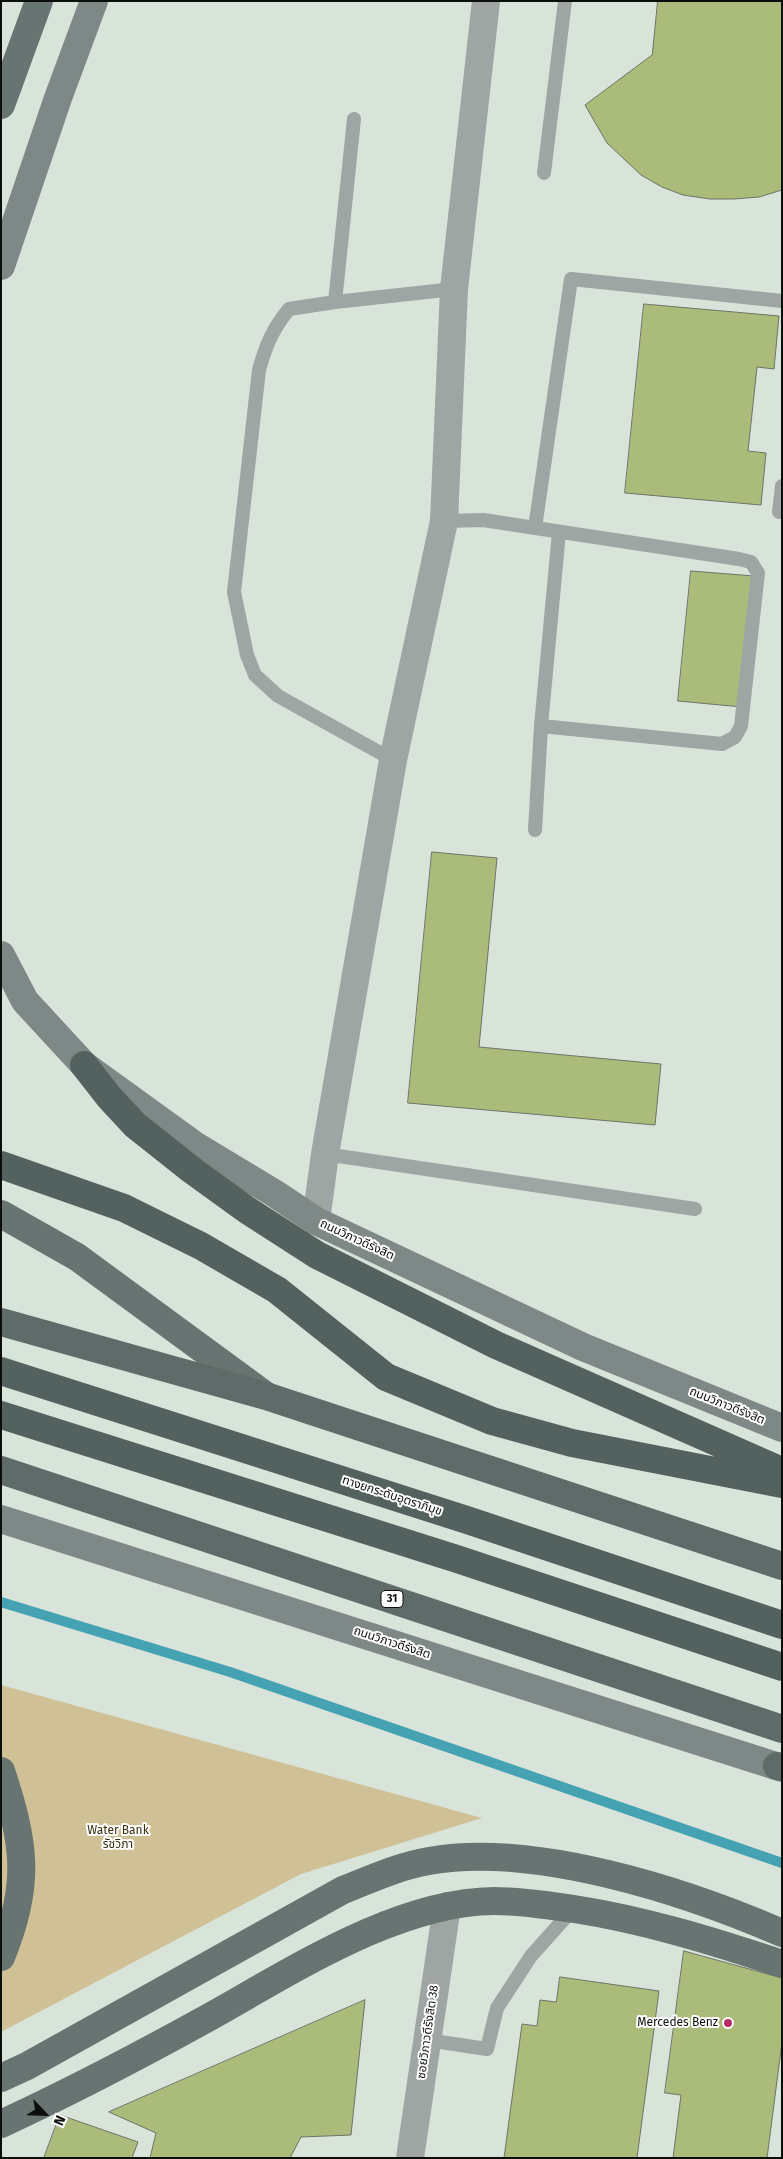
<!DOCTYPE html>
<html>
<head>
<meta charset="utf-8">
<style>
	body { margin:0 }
	#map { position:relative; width:783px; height:2159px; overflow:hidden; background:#d8e3d9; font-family:"Fira Sans",sans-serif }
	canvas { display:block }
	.frame { position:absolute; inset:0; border:2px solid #0b0f0b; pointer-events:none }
	.north { position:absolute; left:20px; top:2089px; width:50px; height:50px; -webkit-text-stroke:4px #fff; paint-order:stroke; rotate:114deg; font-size:14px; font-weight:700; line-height:20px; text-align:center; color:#0b0f0b }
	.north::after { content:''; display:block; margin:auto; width:18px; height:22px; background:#0b0f0b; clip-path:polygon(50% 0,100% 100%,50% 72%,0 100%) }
</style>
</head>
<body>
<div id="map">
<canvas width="783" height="2159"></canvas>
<div class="frame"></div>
<div class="north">N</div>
</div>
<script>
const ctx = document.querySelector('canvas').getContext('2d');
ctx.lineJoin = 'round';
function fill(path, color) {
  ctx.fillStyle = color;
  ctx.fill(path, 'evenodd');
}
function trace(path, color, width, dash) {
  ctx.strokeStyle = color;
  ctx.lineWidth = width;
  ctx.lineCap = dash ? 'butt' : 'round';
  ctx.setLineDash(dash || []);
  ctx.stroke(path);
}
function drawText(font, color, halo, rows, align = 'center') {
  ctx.font = font + ' "Fira Sans","Noto Sans Thai",sans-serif';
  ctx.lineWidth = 4;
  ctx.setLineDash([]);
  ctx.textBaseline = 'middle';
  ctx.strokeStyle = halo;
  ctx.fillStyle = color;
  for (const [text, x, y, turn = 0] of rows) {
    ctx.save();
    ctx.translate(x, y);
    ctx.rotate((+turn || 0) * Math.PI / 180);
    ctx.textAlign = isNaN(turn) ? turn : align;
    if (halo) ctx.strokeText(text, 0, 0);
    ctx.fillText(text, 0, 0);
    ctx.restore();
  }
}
fill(new Path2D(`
	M1,1685L482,1818L301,1874L1,2032Z`), '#d0c095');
trace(new Path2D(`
	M1,1602L230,1672L782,1863`), '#45a2b2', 10);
const building = new Path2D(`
	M658,1H782V190L759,197L734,199H710L683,195L662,187L641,175L607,143L585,105L652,55Z
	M644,304L779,316L774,369L757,367L748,451L766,453L761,505L625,493Z
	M691,571L754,576L742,707L678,701Z
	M432,852L497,858L479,1047L661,1064L655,1125L408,1103Z
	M684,1951L782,1978V2042L767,2158H673L681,2095L665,2093Z
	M560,1977L659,1991L637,2158H504L522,2024L537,2026L540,2000L556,2002Z
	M365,2000L351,2135L301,2137L290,2158H150L156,2133L109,2112Z
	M60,2115L138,2142L132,2158H44Z`);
fill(building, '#aabb7a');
trace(building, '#6f7367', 1);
trace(new Path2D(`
	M544,173L565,1
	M335,302L354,119
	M779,512L782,486
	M444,521L483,520L739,559L751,562L758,573L741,726L735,737L722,744L541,726
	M535,528L571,279L782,301
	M393,760L278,696L255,675L247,655L234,592L259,370C266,345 272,330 289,309L335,302L454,289
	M535,830L541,726L559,532
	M325,1154L695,1209
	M427,2040L487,2049L497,2008L531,1956L573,1909`), '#9ea5a3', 14);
trace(new Path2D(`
	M316,1221L325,1154L393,760L444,521L454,289L486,1
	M410,2158L447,1906`), '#9ea5a3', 28);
trace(new Path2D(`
	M1,266L58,98L94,1
	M1,955L25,1001L84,1065L196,1146L274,1193L316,1221L583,1347L782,1428
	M1,1519L782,1768`), '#7e8886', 28);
trace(new Path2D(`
	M1,105L39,1
	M1,1214L77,1257L265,1395
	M1,1771C25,1843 31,1885 1,1957
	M1,2078L27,2066L343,1890C371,1879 399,1866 429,1861C534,1842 685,1891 782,1933
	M1,2124C70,2092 137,2057 204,2020C289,1973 395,1902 494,1901C521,1901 547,1905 574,1909C645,1920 713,1941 782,1964`), '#687471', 28);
trace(new Path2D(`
	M1,1322L266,1396L782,1566
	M1,1470L782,1729
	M777,1766L782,1767`), '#5e6b68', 28);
trace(new Path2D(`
	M84,1065L109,1097L135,1125L193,1171L247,1210L317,1255L496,1345L782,1471
	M1,1165L124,1208L201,1246L277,1290L386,1377L492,1421L572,1443L782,1484
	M1,1371L467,1520L782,1625
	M1,1415L457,1559L782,1667`), '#54625f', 28);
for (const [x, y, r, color] of [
	[728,2023,5,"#b82d67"]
]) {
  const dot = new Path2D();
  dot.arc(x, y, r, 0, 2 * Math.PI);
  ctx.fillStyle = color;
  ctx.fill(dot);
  trace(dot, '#fff', 2);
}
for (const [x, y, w] of [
	[392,1599,22]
]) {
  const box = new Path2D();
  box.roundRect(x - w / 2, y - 8.5, w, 17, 4);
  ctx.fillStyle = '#fff';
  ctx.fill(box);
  trace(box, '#0b0f0b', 1);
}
drawText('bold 11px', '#0b0f0b', null, [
	["31",392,1599]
]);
drawText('12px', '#0b0f0b', '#fff', [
	["ถนนวิภาวดีรังสิต",357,1240,25],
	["ถนนวิภาวดีรังสิต",727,1406,22],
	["ทางยกระดับอุตราภิมุข",392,1496,18],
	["ถนนวิภาวดีรังสิต",392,1643,18],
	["ซอยวิภาวดีรังสิต 38",428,2032,-82]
]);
drawText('12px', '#382d0f', '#fff', [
	["Water Bank",118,1831],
	["รัชวิภา",118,1845]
]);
drawText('12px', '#0b0f0b', '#fff', [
	["Mercedes Benz",718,2023]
], 'right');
</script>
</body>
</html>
